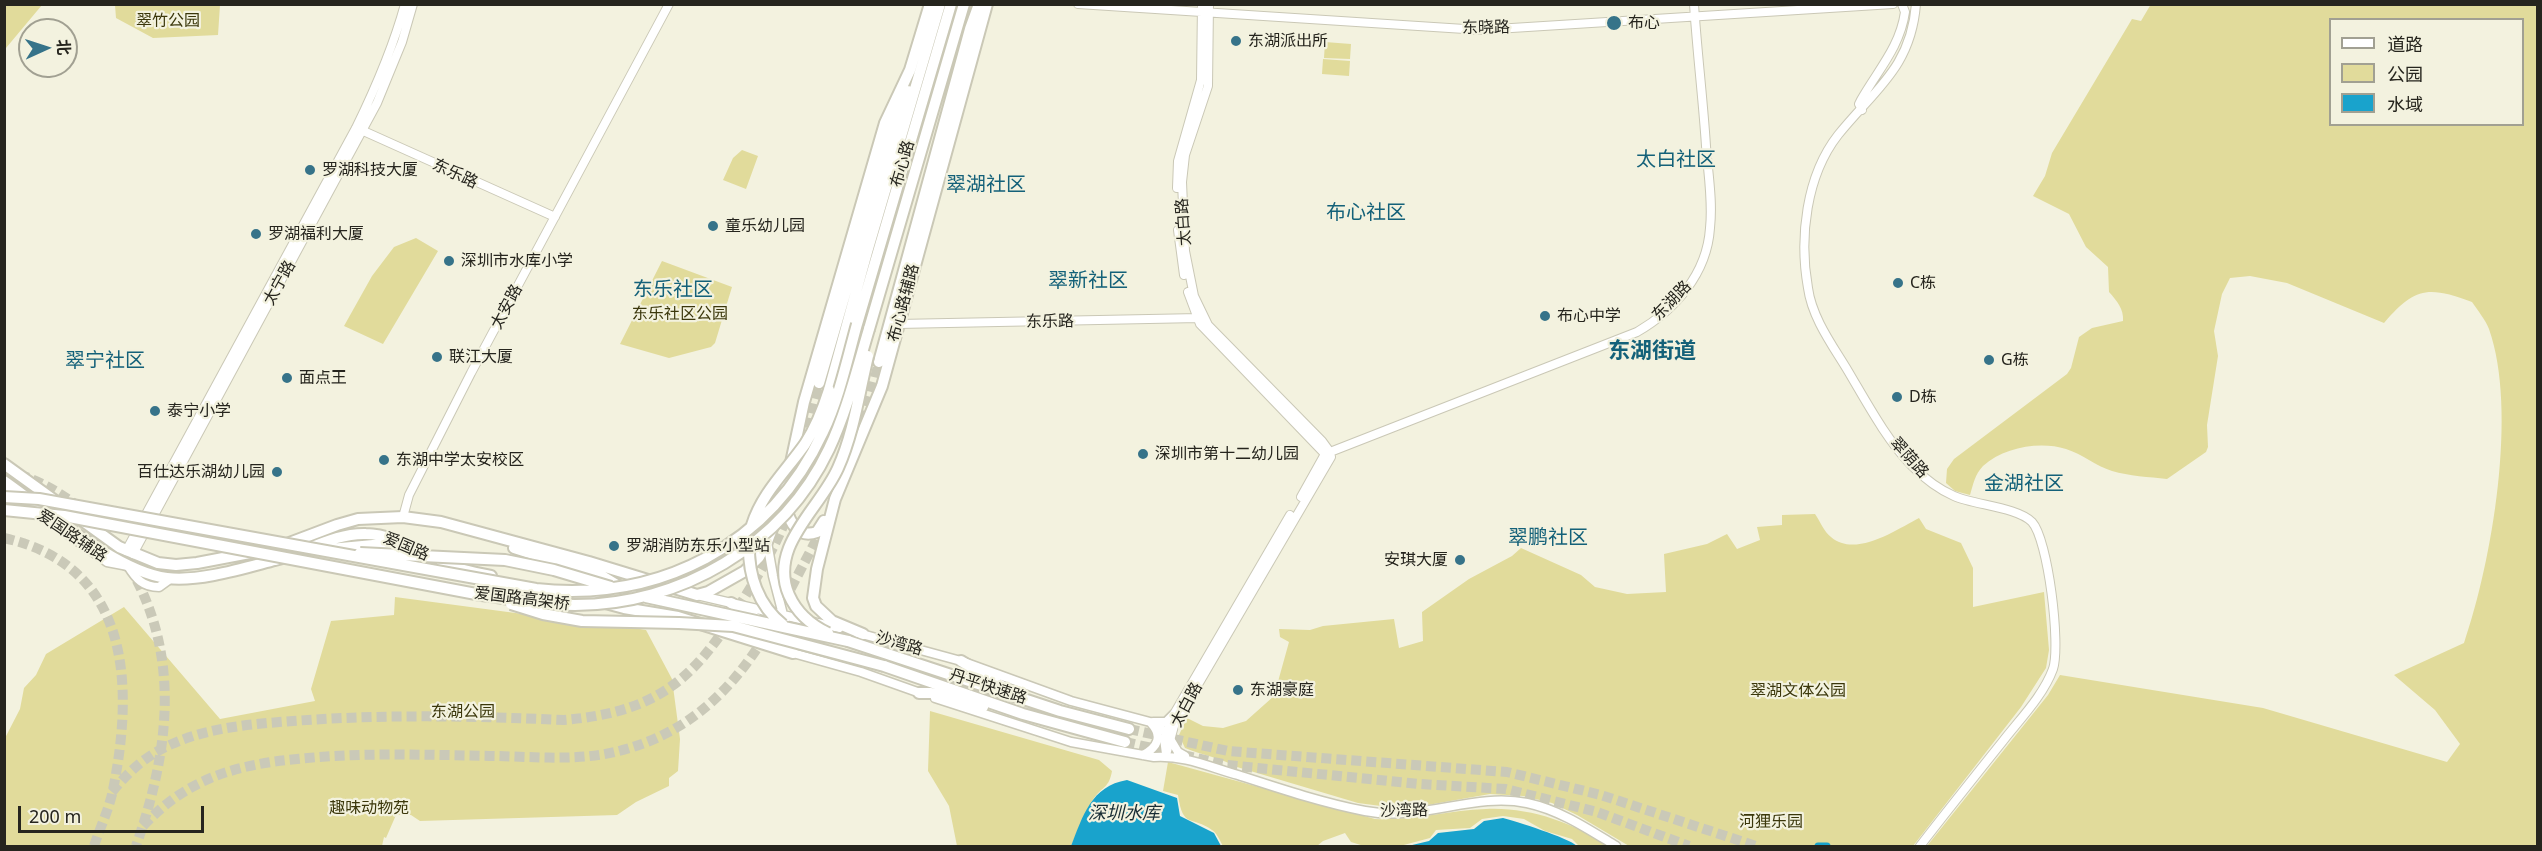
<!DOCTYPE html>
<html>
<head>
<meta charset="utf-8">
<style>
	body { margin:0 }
	#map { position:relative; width:2542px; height:851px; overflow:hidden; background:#f3f2df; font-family:"Noto Sans","Noto Sans SC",sans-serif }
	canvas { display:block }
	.frame { position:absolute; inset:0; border:6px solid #26251e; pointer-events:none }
	.legend { position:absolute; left:2329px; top:18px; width:195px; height:108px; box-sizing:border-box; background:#f3f2df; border:2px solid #a1a092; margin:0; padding:8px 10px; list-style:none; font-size:18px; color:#26251e }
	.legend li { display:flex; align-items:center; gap:12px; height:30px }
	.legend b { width:30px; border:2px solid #a1a092 }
	.north { position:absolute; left:18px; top:18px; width:60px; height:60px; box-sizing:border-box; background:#f3f2df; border:2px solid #a1a092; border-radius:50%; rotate:87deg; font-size:16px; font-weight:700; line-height:24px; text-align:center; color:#26251e }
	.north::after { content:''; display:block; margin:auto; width:21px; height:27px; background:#367389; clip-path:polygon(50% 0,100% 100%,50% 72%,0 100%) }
	.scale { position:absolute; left:18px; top:806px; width:186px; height:27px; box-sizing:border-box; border:3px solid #26251e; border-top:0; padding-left:8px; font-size:18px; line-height:21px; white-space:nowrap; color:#26251e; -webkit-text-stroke:4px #f3f2df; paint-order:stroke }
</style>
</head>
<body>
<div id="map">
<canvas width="2542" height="851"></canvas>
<div class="frame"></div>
<ul class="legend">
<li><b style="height:8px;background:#fff"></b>道路</li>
<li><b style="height:16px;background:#e1db9b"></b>公园</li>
<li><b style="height:16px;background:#19a3cc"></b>水域</li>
</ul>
<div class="north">北</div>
<div class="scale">200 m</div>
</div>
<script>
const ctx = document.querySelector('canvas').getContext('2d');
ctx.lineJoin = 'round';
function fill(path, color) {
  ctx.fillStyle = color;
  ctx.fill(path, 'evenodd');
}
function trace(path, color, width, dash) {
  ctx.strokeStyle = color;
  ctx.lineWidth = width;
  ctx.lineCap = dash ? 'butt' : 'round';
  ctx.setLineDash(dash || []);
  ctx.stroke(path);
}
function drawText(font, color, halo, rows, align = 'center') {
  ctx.font = font + ' "Noto Sans","Noto Sans SC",sans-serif';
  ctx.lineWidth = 4.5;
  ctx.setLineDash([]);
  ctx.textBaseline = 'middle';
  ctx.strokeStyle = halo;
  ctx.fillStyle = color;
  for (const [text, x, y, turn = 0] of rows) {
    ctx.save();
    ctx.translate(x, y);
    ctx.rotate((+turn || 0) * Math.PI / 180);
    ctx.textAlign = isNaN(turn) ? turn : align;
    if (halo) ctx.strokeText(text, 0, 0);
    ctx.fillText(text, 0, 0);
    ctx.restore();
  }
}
fill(new Path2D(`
	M2151,4L2537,5V846H1927L2048,695L2060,675L2263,708L2447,762L2460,744L2435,710L2394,675L2464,643C2492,562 2518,411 2489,329C2485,319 2478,311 2472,302C2428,286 2415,287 2384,323L2287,283L2250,276L2230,278L2222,294L2214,331L2218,356L2207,425L2208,447L2206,452L2167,479C2149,477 2129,476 2112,471C2096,466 2082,454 2066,449C2040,441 2004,447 1983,466C1975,474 1973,485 1970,495L1955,491L1946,483L1947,469L1954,459L2067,374L2071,368L2079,337L2092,328L2123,321C2124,309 2117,301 2109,292L2108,267L2086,247L2069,214L2033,196L2045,176L2052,153L2132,19L2141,21ZM2330,20H2522V124H2330Z
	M4,5H42L6,48H4Z
	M115,5H220L218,35L153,38L116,18Z
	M1325,42L1351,44L1350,59L1324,58Z
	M1323,59L1350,61L1349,76L1322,74Z
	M742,150L758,156L746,189L723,180L733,158Z
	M416,238L438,251L383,344L344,326L372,276L394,247Z
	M662,261L732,287L715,343L711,347L669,358L620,344Z
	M1815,514C1820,521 1824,532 1831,537C1855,558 1896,530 1919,518L1926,529L1961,543L1973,568V607L2044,592L2049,650L2046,668L2021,707L1913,846H1629L1577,815L1552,803L1523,796L1490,794L1422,806L1400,808L1381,806L1358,803L1237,767C1221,758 1202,755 1185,748L1179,735L1187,718L1203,726L1223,728L1246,721L1274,696L1289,642L1280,637L1279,629L1310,630L1323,626L1394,619L1399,648L1423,641L1422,612L1469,579L1512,556L1521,548L1581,575L1595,587L1627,594L1666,592L1664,554L1707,544L1727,534L1737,549L1760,540L1757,527L1782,525V515Z
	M395,597L538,616L623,620L627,627L646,630L672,679L680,739L678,771L669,778V786L636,802L617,815L420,821L411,815H396L386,838L384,837L382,846H5L4,740L20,709L24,688L36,675L46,654L124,607L220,719L315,701L311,689L331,621L394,615Z
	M930,711L1099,760L1112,771C1109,788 1103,786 1094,798C1084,813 1078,830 1071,846H957L949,806L928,771Z
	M1168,762L1375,819C1414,821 1448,810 1486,809C1529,807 1572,822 1608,846H1579L1572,839L1545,831L1524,819L1503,816L1482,819L1470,828L1436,830L1430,838L1400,846H1364L1351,842L1345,833L1323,841L1317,846H1223C1220,841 1217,833 1212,830C1192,815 1183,830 1178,795L1163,791Z`), '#e1db9b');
fill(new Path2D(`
	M1127,780L1177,798L1180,816L1214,833L1221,846H1071C1083,816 1091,786 1127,780Z
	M1503,818C1515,821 1569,838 1577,846H1408L1429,841L1438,833L1474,829L1484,821Z`), '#19a3cc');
trace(new Path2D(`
	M1818,846H1827`), '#19a3cc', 7);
trace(new Path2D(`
	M864,421L879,362
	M4,471C38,477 73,499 97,524
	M4,538C131,566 134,685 113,790C109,809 100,828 94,846
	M113,542C183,637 173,741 136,846
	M777,615L824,525
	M1129,729L1228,751L1507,772L1601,795L1756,846
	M1125,742L1227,765L1420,784L1506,789L1597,812L1689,846
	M112,792C129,771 148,754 172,744C210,727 253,724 293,721C386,714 471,716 564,720C656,712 694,681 741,603C758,576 774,549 786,519L819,383
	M143,826C187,779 234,765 297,759C363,752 430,755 497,756C537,757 580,761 619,751C686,734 730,693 765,636`), '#cac9b8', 10, [10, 5]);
const secondary = new Path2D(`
	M1078,4L1480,30L1893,4
	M1916,4C1911,68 1874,90 1838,135C1806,176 1799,238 1808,288C1812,318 1833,346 1848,371C1867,403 1886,439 1912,466C1924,478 1938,489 1954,496C1974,505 2017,507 2032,522C2048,539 2061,645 2053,669C2043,696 2020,719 2003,741C1975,776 1947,811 1920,846
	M1862,110L1859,104L1861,100C1878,70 1900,47 1905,12L1902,4
	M359,129L555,217
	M1177,188L1178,161L1201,80L1202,4
	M1178,230L1184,275
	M1188,292L1200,324L1325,454
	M898,324L1199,318
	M1325,454L1637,332C1675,310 1707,274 1710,228C1713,201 1708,173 1706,146C1703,99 1697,51 1694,4
	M1301,497L1325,454
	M403,517L409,495L471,373L669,4
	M126,551L356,128C376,87 393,48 405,4
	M133,554L377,103L402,42L413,4
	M1166,754L1164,738L1174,714L1290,515
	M1166,755L1174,726L1179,717L1331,457L1330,452L1322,441L1208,325L1194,296L1185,251L1182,182L1185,155L1208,86L1209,4`);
const primary = new Path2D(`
	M4,489L107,562L128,566C136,579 143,587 159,587L170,579
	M767,542L773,576L793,653L861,672L923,694
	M697,595L839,628
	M858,633L961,661L1071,701L1150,722L1166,732L1178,752L1185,756
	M935,698L1071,742L1154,757C1185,755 1209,767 1238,775C1278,788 1323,803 1365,811C1423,822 1473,792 1527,803C1560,810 1588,829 1616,846
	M1153,722H1166L1174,714
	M1143,755C1158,747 1163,736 1151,723`);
const highway = new Path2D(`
	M857,324L951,4
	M869,329L964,4
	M879,362L970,29L979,4
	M819,383L899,109L908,91
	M829,390L867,252L940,4
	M4,464L119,547L158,563L176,565L197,563L276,548L337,525L358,519L403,517L441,522L589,562L697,595L708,592L745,571L759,557L767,542L783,500L804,402L885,123L910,70L930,4
	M4,481C47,511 117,572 167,578C199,582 244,568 275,560C306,553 333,533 366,534C393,534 419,553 443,563C458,569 475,573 491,576
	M785,506C790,522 797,539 817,532L824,521
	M514,548L602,576L632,594
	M330,549L395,543
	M568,593L624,608L678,617L793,653
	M731,603L762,622
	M863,634L832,621L816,606L813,598L817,569L835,499L882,386L987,4
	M848,641L1060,711L1129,729
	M961,661L1005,688
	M884,666L1023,714L1125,742
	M919,693H931L983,707`);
trace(secondary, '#cac8b6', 10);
trace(primary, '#cac8b6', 11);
trace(highway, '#cac8b6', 14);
trace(secondary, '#fff', 8);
trace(primary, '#fff', 8);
trace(highway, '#fff', 10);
const highwayBridge = new Path2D(`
	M4,497L39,499L536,589C659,602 770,546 823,432C839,398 847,360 857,324
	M4,510L64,516L476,594C509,599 542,605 575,605C680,605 783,546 829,449C847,411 857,369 869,329
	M752,525C762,493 786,471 805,444C816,427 823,409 829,390
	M749,544C748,575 758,605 783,625
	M360,553L505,560L554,570L611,587
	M646,597L848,641
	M511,604L543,614L582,621L679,623L733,626L884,666
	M828,633C811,625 797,613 789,595C768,546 820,509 838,468C854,432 859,393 868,356`);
trace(highwayBridge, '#cac8b6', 14, []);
trace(highwayBridge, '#fff', 10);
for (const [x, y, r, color] of [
	[1614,23,8,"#367389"],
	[1236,41,6,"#367389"],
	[310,170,6,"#367389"],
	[713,226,6,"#367389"],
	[256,234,6,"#367389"],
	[449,261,6,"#367389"],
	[1898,283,6,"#367389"],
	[1545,316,6,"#367389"],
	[437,357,6,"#367389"],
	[1989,360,6,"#367389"],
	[287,378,6,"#367389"],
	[1897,397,6,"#367389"],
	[155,411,6,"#367389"],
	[1143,454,6,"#367389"],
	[384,460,6,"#367389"],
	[277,472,6,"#367389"],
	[614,546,6,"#367389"],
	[1460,560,6,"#367389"],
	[1238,690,6,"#367389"]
]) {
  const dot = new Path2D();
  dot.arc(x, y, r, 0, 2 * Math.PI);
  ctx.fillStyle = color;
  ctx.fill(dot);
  trace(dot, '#f3f2df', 2);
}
drawText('16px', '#3b370b', '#f3f2df', [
	["翠竹公园",168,21],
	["东乐社区公园",680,314],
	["翠湖文体公园",1798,691],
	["东湖公园",463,712],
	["趣味动物苑",369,808],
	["河狸乐园",1771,822]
]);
drawText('16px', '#26251e', '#f3f2df', [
	["布心",1628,23],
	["东湖派出所",1248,41],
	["罗湖科技大厦",322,170],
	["童乐幼儿园",725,226],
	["罗湖福利大厦",268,234],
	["深圳市水库小学",461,261],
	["C栋",1910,283],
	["布心中学",1557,316],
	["联江大厦",449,357],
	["G栋",2001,360],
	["面点王",299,378],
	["D栋",1909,397],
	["泰宁小学",167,411],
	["深圳市第十二幼儿园",1155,454],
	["东湖中学太安校区",396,460],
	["百仕达乐湖幼儿园",265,472,"right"],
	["罗湖消防东乐小型站",626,546],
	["安琪大厦",1448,560,"right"],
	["东湖豪庭",1250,690]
], 'left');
drawText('16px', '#26251e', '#f3f2df', [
	["东晓路",1486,28,-1],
	["布心路",903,164,-74],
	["东乐路",455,174,25],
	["太白路",1184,222,-94],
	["太宁路",280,283,-61],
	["东湖路",1672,301,-46],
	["布心路辅路",904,303,-75],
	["太安路",507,307,-62],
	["东乐路",1050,322,-1],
	["翠荫路",1909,458,48],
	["爱国路辅路",72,536,34],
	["爱国路",406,547,23],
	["爱国路高架桥",522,599,7],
	["沙湾路",899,644,16],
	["丹平快速路",988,687,18],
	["太白路",1187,705,-62],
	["沙湾路",1404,811,-1]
]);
drawText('italic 18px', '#182c34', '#f3f2df', [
	["深圳水库",1124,814]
]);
drawText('20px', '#146179', '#f3f2df', [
	["太白社区",1676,160],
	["翠湖社区",986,185],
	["布心社区",1366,213],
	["翠新社区",1088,281],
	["东乐社区",673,290],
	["翠宁社区",105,361],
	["金湖社区",2024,484],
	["翠鹏社区",1548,538]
]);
drawText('bold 22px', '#146179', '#f3f2df', [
	["东湖街道",1652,352]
]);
</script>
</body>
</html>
